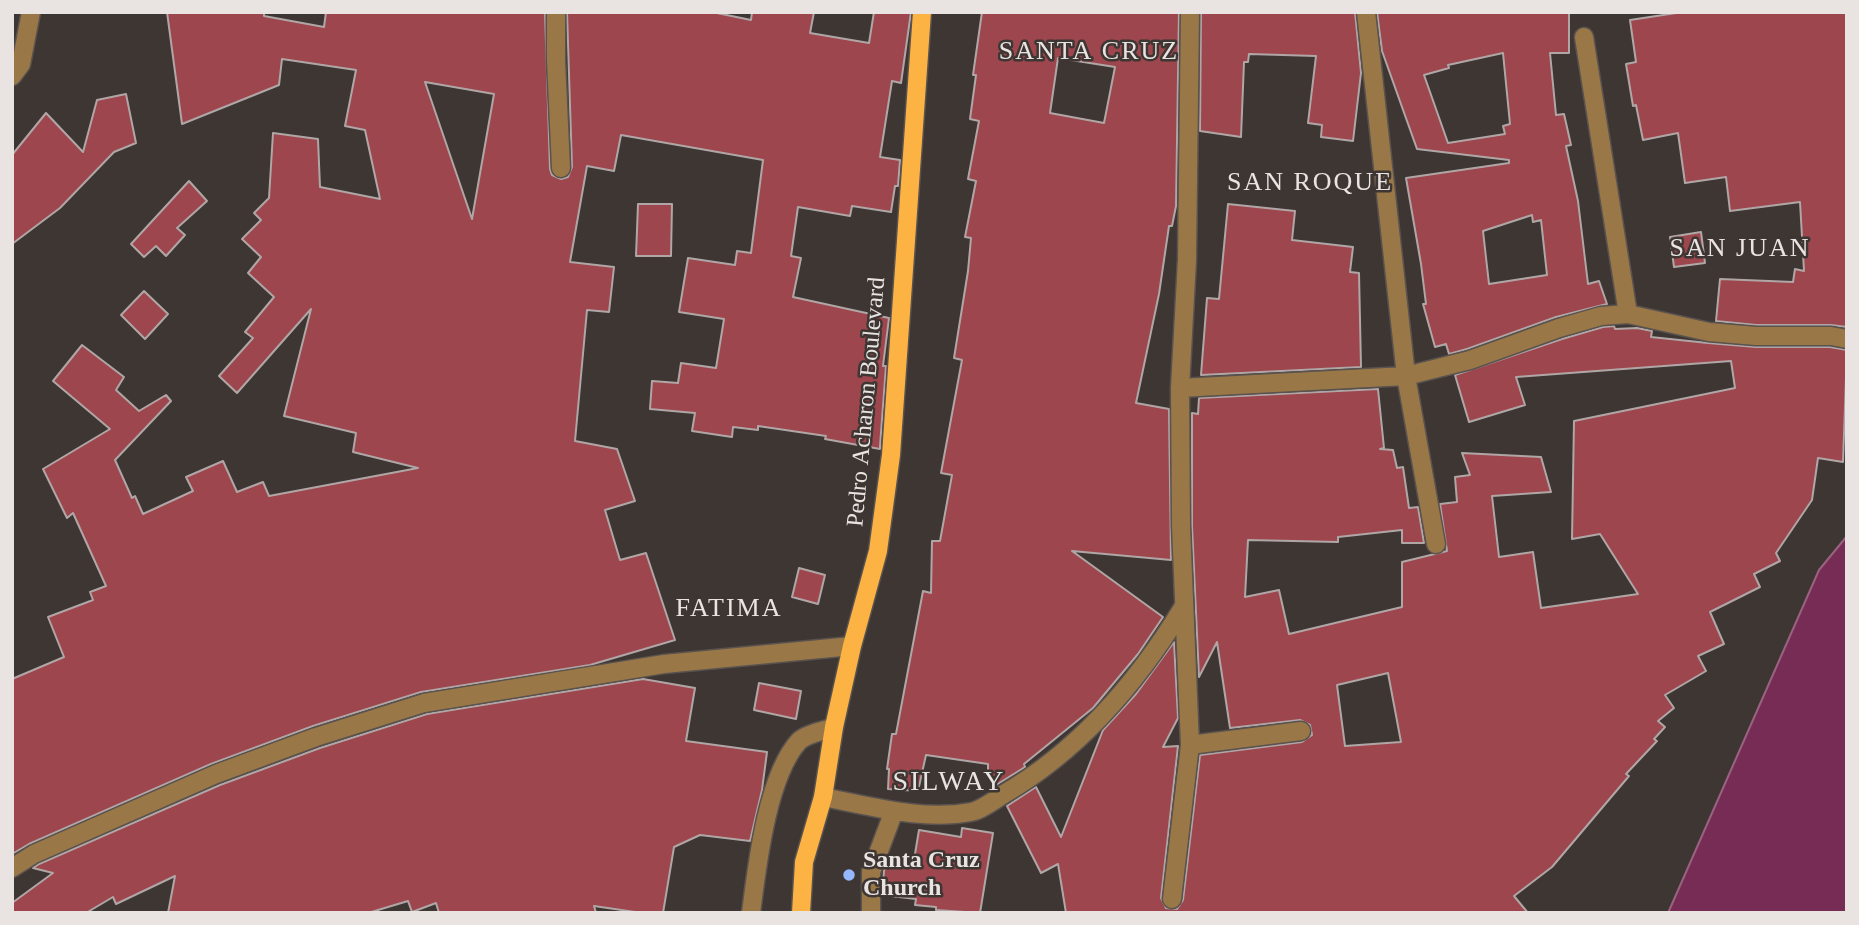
<!DOCTYPE html>
<html>
<head>
<meta charset="utf-8">
<style>
	body { margin:0 }
	#map { position:relative; width:1859px; height:925px; overflow:hidden; background:#3d3633; font-family:Georgia,serif }
	canvas { display:block }
	.frame { position:absolute; inset:0; border:14px solid #e9e4e2; pointer-events:none }
</style>
</head>
<body>
<div id="map">
<canvas width="1859" height="925"></canvas>
<div class="frame"></div>
</div>
<script>
const ctx = document.querySelector('canvas').getContext('2d');
ctx.lineJoin = 'round';
function fill(path, color) {
  ctx.fillStyle = color;
  ctx.fill(path, 'evenodd');
}
function trace(path, color, width, dash) {
  ctx.strokeStyle = color;
  ctx.lineWidth = width;
  ctx.lineCap = dash ? 'butt' : 'round';
  ctx.setLineDash(dash || []);
  ctx.stroke(path);
}
function drawText(font, color, halo, rows, align = 'center') {
  ctx.font = font + ' Georgia,serif';
  ctx.lineWidth = 5;
  ctx.setLineDash([]);
  ctx.textBaseline = 'middle';
  ctx.strokeStyle = halo;
  ctx.fillStyle = color;
  for (const [text, x, y, turn = 0] of rows) {
    ctx.save();
    ctx.translate(x, y);
    ctx.rotate((+turn || 0) * Math.PI / 180);
    ctx.textAlign = isNaN(turn) ? turn : align;
    if (halo) ctx.strokeText(text, 0, 0);
    ctx.fillText(text, 0, 0);
    ctx.restore();
  }
}
const water = new Path2D(`
	M1847,536V913H1668L1819,570Z`);
fill(water, '#772c56');
trace(water, '#996380', 2);
const building = new Path2D(`
	M167,12H264V16L324,27L326,12H545L550,169L552,175L561,179L568,177L572,167L567,12H712L751,20L752,12H814L810,33L869,43L874,12H911L901,83L892,81L880,157L900,160L898,186H895L891,212L852,206L850,216L798,207L791,256L801,258L793,297L889,318L883,366H886L880,446V449L825,439L826,436L758,426V430L733,427L732,437L692,431L695,413L650,409L652,381L678,383L681,363L716,368L724,319L679,312L688,258L735,265L737,251L751,253L763,160L621,135L614,171L587,166L570,262L614,267L609,312L587,310L575,441L617,449L635,501L605,510L620,560L646,553L675,640L590,665L421,692L313,726L211,764L29,844L12,854V679L64,657L48,617L93,600L90,592L106,586L73,513L67,518L43,469L110,429L53,381L82,345L124,377L116,390L139,411L166,395L171,401L115,460L132,498L135,496L143,514L193,491L186,477L223,461L237,492L263,482L269,496L418,468L353,452L356,433L284,416L311,309L237,393L219,376L253,338L245,332L274,297L248,273L261,257L242,239L261,220L254,213L269,198L273,133L318,139L320,187L380,199L365,130L345,126L356,70L282,59L279,85L182,124ZM425,82L494,94L472,219Z
	M982,12H1179L1176,206L1172,226H1169L1159,294L1136,403L1169,409L1171,560L1072,551L1163,617L1138,654L1093,708L1024,764L1025,767L996,785L988,770V764L926,755L918,791L888,789L889,769H887L892,734H896L923,591L931,593L932,541H940L952,475L941,473L962,360L954,358L968,271L971,238L965,237L976,181L968,179L979,121L970,119L976,75H973ZM1058,58L1115,67L1104,123L1050,113Z
	M1201,12H1355L1361,73L1353,141L1321,137L1322,125L1308,123L1316,56L1249,54L1248,62H1244L1241,137L1200,131Z
	M1377,12H1569V53H1550L1556,115L1564,114L1571,145L1566,146L1578,201L1588,284L1599,281L1607,304L1556,317L1467,349L1449,354L1446,344L1435,347L1423,304H1426L1421,264L1406,178L1509,163V160L1417,149L1382,51ZM1503,53L1510,124L1503,126L1505,134L1448,143L1424,75L1449,68L1448,65ZM1532,215L1533,222L1541,220L1547,275L1489,284L1483,231Z
	M1683,12H1847V327L1831,325H1756L1716,321L1720,279L1793,282L1795,269L1804,271L1800,202L1730,211L1726,177L1685,183L1678,133L1643,140L1636,105L1633,106L1626,64L1636,62L1630,20Z
	M126,94L136,143L114,152L60,208L12,244V155L46,113L83,152L97,100Z
	M189,181L207,201L177,228L185,235L166,256L156,246L144,257L131,244Z
	M638,204H672L671,256H636Z
	M1228,204L1295,211L1292,240L1353,247L1350,272L1359,273L1361,367L1201,375L1207,298L1219,299Z
	M1701,232L1705,263L1674,267L1670,237Z
	M144,291L168,314L145,339L121,315Z
	M1614,326L1615,329L1637,328L1652,331L1651,337L1708,343L1756,347H1830L1847,350L1843,462L1818,458L1812,500L1776,553L1780,561L1754,574L1760,587L1710,612L1724,644L1698,656L1706,671L1665,695L1674,708L1658,721L1665,727L1654,739L1657,741L1626,774L1629,776L1552,867L1514,896L1528,913H1066L1058,864L1041,873L1007,806L1036,787L1061,837L1103,730L1136,694L1174,642L1178,718L1163,747L1178,746L1161,898L1166,908L1177,909L1183,900L1200,755L1302,742L1312,735L1310,725L1300,720L1230,728L1217,642L1199,677L1192,526V413L1198,414L1199,398L1378,389L1384,448L1380,449L1393,450L1397,468L1403,467L1409,508L1418,507L1424,543H1402V530L1338,537V542L1248,540L1245,597L1279,590L1289,634L1402,607V562L1447,551L1440,504L1457,502L1455,477L1470,475L1462,453L1541,457L1551,492L1492,496L1499,557L1533,552L1541,608L1638,594L1600,534L1572,539L1574,421L1735,388L1731,361L1516,377L1525,405L1469,422L1455,375L1562,339L1603,327ZM1388,673L1401,742L1345,746L1337,685Z
	M799,568L825,575L818,604L792,597Z
	M643,679L695,688L686,741L767,752L762,790L750,841L700,835L674,847L663,913H642L594,906L596,913H439L436,903L412,912L408,901L368,913H168L175,876L116,904L113,897L86,913H12V903L53,873L33,868L39,864L220,785L320,748L427,714Z
	M759,683L801,691L796,719L754,710Z
	M962,828L993,833L980,913L936,910V907L915,905L916,899L882,895L884,871L887,863L913,866L919,830L961,837Z`);
fill(building, '#9d464d');
trace(building, '#b0a6a6', 2);
const minor = new Path2D(`
	M556,12V61L561,168
	M1366,12L1406,376L1436,544
	M1584,37L1628,314
	M12,76L21,64L31,12
	M1180,388L1406,376L1470,360L1559,328L1601,316L1628,314L1709,332L1756,336H1831L1847,339
	M1190,745L1301,731
	M823,797C871,806 922,821 971,812C982,810 994,800 1004,794C1081,749 1138,682 1184,606
	M12,868L34,854L216,774L316,737L424,703L664,664L852,646
	M1172,899L1190,745L1181,526L1180,388L1187,260L1190,12
	M751,913C757,866 767,776 799,741C806,734 824,731 834,727
	M871,913V872L894,811`);
const major = new Path2D(`
	M801,913L804,862L823,797L834,727L852,646L878,551L891,455L922,12`);
trace(minor, '#59524f', 21);
trace(major, '#59524f', 21);
trace(minor, '#9a7746', 18);
trace(major, '#fcb343', 18);
for (const [x, y, r, color] of [
	[849,875,7,"#94b7fd"]
]) {
  const dot = new Path2D();
  dot.arc(x, y, r, 0, 2 * Math.PI);
  ctx.fillStyle = color;
  ctx.fill(dot);
  trace(dot, '#3d3633', 2.5);
}
drawText('24px', '#e9e4e2', '#3d3633', [
	["Pedro Acharon Boulevard",867,402,-85]
]);
drawText('bold 24px', '#e9e4e2', '#3d3633', [
	["Santa Cruz",863,861],
	["Church",863,889]
], 'left');
ctx.letterSpacing = '2px';
drawText('26px', '#e9e4e2', '#3d3633', [
	["SANTA CRUZ",1089,52],
	["SAN ROQUE",1310,183],
	["SAN JUAN",1740,249],
	["FATIMA",729,609]
]);
ctx.letterSpacing = '0px';
ctx.letterSpacing = '2px';
drawText('28px', '#e9e4e2', '#3d3633', [
	["SILWAY",949,783]
]);
ctx.letterSpacing = '0px';
</script>
</body>
</html>
